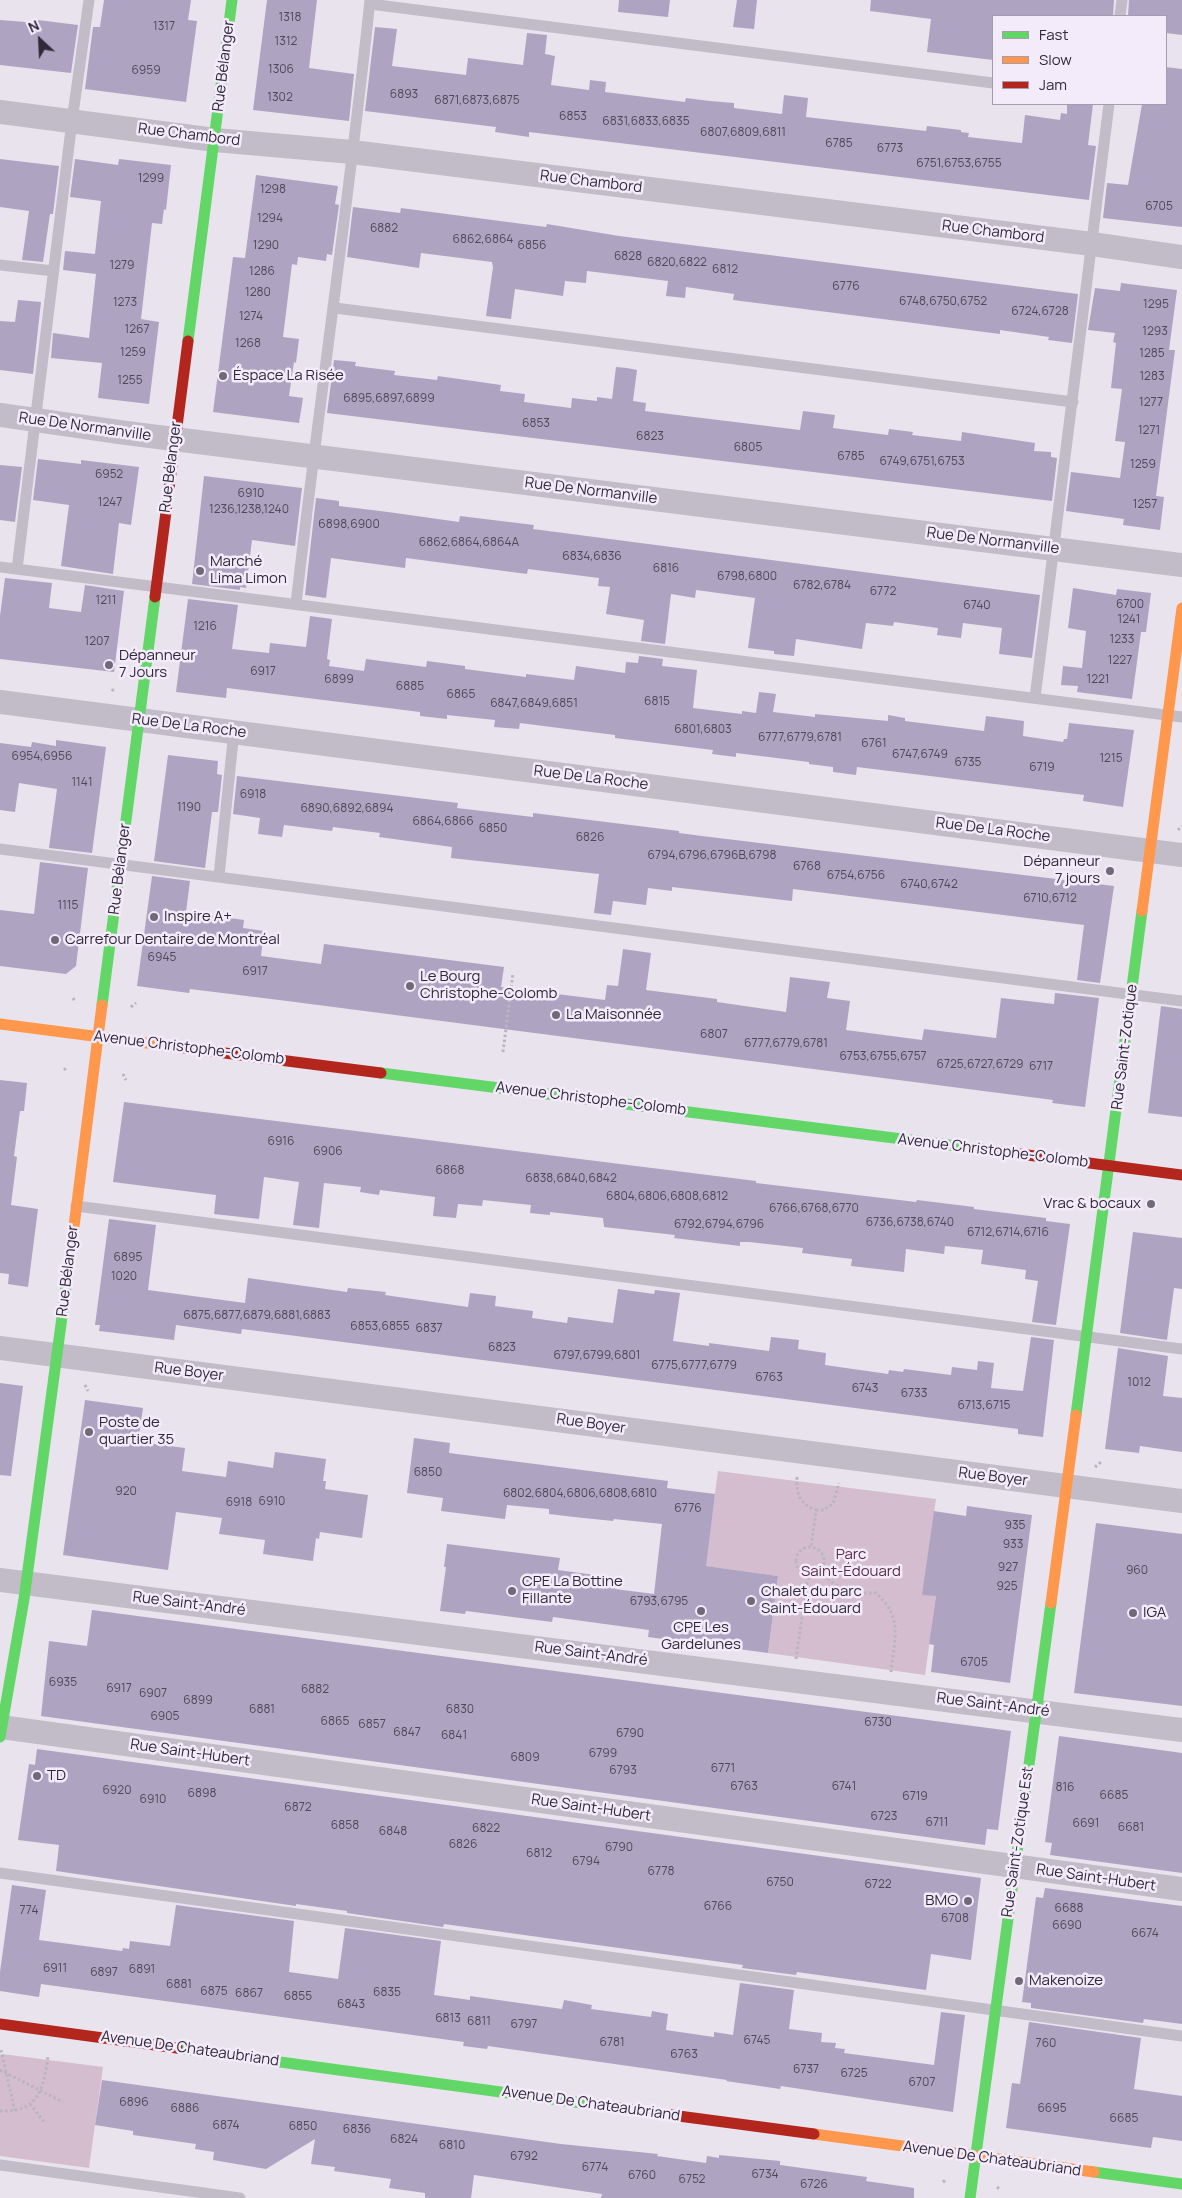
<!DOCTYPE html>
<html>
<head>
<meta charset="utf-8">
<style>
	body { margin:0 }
	#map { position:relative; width:1182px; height:2198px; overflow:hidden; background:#e9e3ee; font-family:Manrope,sans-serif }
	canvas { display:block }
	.legend { position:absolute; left:992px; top:15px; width:175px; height:90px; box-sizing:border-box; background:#f4ebfa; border:1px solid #a59dad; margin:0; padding:6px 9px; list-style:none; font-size:15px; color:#2f2939 }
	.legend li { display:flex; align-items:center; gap:10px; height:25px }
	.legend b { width:25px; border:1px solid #a59dad }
	.north { position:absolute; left:15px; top:15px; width:50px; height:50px; -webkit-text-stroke:4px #f4ebfa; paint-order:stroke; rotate:335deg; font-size:14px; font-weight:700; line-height:20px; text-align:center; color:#2f2939 }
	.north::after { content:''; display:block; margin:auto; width:18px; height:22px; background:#2f2939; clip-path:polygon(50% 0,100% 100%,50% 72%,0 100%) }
</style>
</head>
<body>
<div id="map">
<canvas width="1182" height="2198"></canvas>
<ul class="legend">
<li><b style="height:6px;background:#63d668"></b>Fast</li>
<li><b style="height:6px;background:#ff974d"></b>Slow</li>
<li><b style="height:6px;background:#b3261e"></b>Jam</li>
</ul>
<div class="north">N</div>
</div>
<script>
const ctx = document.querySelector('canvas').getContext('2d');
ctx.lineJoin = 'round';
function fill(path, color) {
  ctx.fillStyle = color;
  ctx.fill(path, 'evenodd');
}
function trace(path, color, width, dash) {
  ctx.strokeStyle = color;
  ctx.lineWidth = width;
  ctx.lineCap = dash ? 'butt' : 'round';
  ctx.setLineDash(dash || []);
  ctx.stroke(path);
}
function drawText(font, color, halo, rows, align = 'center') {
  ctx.font = font + ' Manrope,sans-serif';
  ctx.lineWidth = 5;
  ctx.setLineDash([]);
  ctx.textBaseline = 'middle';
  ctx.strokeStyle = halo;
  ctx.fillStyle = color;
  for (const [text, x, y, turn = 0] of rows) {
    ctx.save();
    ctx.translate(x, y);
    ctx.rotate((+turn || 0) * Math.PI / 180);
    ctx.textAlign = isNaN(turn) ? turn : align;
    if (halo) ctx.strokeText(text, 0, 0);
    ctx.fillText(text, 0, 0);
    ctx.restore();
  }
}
fill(new Path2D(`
	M718,1471L936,1499L923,1594L936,1596L925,1675L768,1653L778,1576L705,1566Z
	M2,2054L103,2067L89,2168L0,2156V2055Z`), '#d4bdcf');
fill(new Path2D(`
	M104,0H191L188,20L197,21L186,102L85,89L93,27H100Z
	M267,0H317L309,68L354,74L349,121L253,110Z
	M619,0H670L668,17L618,12Z
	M737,0H757L754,29L733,27Z
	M871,0H1114L1113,16H993V60L927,52L931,19L870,11Z
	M1129,0H1182V35L1166,33V16H1128Z
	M0,20L38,23V20L78,25L71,73L0,65Z
	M375,27L397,29L392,66L466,75L468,58L523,65L527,33L547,35L545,54L555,56L551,85L589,90L590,80L606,82L605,92L685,102L686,98L710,101L734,103V108L782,114L784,95L808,98L806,117L926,131L927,126L961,130V132L969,133L968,137L1022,143L1025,115L1060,120L1061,113L1067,114V104H1093L1088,145L1096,146L1089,200L529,132V137L495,132L496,127L365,111Z
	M1166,67L1182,69V227L1103,218L1107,183L1128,185L1142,104H1166Z
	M0,159L59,166L53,214H50L43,262L22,260L29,211L0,207Z
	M75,159L118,165L119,159L171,165L166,210L164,209L162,224L152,223L141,319L159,322L149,404L98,398L102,363L51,358L53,333L89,338L96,274L63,270L65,251L95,254L101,201L70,197Z
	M256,175L338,186L335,204L339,205L332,255L327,254L326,261L298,257L297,265L292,264L283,337L299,339L296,363L294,362L289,396L303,398L299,423L213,412L233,257L245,258Z
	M353,207L400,213L401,208L546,227L547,224L619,236L1078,294L1072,343L1048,340L1049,337L1000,330V334L733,300L734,294L686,287L685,298L666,296L668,281L587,271L586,283L565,281L563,296L515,289L511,319L486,316L493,267L492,262L421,253L419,268L347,257Z
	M1121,283L1177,290L1169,350H1175L1156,496L1164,497L1160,530L1123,525L1124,519L1066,511L1071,472L1120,478L1125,442L1115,441L1122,389L1111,388L1116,343L1113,342L1115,333L1088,330L1095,288L1120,291Z
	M18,300L41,302L33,374L0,370V321L15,322Z
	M334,360L356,362L355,366L395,371L394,375L437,380L438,376L501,385L500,391L525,394L524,402L571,408L572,398L597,401V397L612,399L616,367L627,368L637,370L633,401L646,403L645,411L800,430L803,411L835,415L833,428L888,435L889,429L913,432L912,435L961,441L962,432L1035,443L1034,451L1051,452V457L1057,458L1052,501L327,413Z
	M38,459L81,464V460L139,467L131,525L119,523L113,574L61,566L69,505L33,500Z
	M0,465L22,467L15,522L0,520Z
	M204,476L302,488L295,546L252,540L246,588L240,587V590L192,584Z
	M316,498L339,501V506L388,512L459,522L460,516L509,522L534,525L533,529L1040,595L1032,658L999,654L1002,628L963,623L961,638L937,635L938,628L894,622L893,626L866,623L862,649L796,639L794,656L774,654V651L748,648L755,598L696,590L695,598L671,594L665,644L641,641L644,620L606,614L610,587L598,586L599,578L528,569L527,574L406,558L405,568L331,558L326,598L305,595Z
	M5,578L52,583L49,608L81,612L85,585L124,591L114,672L0,659V616Z
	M1073,588L1116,595L1117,589L1151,593L1146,632H1141L1132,699L1077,692L1078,686L1061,685L1063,666L1082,668L1086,631L1068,628Z
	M188,599L238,605L232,649L269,653L270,643L306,647L310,616L332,619L327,659L330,660L329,666L364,671L366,659L426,667L427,661L465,666V669L526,677V674L574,680L576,666L625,673L626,662L638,663L639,656L663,659L662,666L697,670L693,708L742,714V711L756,713L759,692L776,694L773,712L815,717V714L888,721V715L905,718V721L984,731L986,716L1024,721L1023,736L1063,742L1064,739H1067L1069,723L1134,730L1123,807L1083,801L1084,795L857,767L856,775L833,772V767L809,764V762L736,753V757L712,754L713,750L615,738V735L567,729L520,723L519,729L494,727L495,720L447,715V719L420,716V712L227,688L226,698L176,692Z
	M56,740L106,747L92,853L49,848L57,789L19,783L15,812L0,810V743L31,747L32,742L56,746Z
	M168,755L218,761L217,774L222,775L218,812H212L205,868L154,861Z
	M237,776L458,803L457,808L533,817V813L679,831V833L702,836L1114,886L1100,983L1077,980L1084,925L793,889L792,901L672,887V891L648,888L646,905L613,901L611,915L594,913L599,874L451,858L452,847L379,837L380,833L356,830L333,827L332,831L284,825L282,837L258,834L260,818L233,814Z
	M40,862L88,868L76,966L66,974L0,966V910L34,914Z
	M152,876L190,881L186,912L244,920L243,928L264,931L261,956L321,964L324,944L504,967L501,987L605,1000L607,985L618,986L623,949L651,953L646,990L717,999V1002L786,1012L790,977L830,982L827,998L850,1001L846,1030L922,1040L924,1029L996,1038L1001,998L1054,1004L1055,993L1099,998L1085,1107L1052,1103L1053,1100L287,1001L190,989L189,993L137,986Z
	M1161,1006L1182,1009V1117L1148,1113Z
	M0,1080L27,1083L24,1111H20L14,1156L17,1157L11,1205L38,1209L28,1287L8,1284L9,1274L0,1273Z
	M124,1102L756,1181V1183L916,1202L917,1200L974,1207V1209L1046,1218V1221L1070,1224L1056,1325L1032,1322L1038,1281L1025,1279L1026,1270L981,1264L983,1250L945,1246L944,1254L906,1249L904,1272L851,1266L852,1259L802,1253L803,1248L749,1242H740V1246L674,1238L675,1235L604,1227L603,1218L550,1212V1215L530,1213L531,1205L483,1200L482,1206L458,1204L456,1218L433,1216L435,1197L380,1190L379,1195L360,1192L361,1187L324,1183L319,1228L293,1225L299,1182L264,1177L259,1219L214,1214L216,1195L113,1182Z
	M109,1219L156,1225L148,1290L245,1303L248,1278L347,1292L348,1288L386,1292L385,1295L468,1307L470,1293L496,1296L495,1306L533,1311L532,1318L567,1323L568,1317L613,1323L618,1289L654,1294L655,1290L680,1293L673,1341L709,1346V1343L769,1351L771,1337L799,1340L798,1349L826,1353L825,1365L888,1374L889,1370L903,1372L904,1369L951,1375L952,1367L977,1370L978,1361L994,1363L991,1388L1023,1391L1031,1337L1054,1340L1043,1437L1018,1434V1429L242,1329L241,1334L176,1325L174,1340L99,1331L100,1325H95Z
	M1133,1232L1182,1238V1289L1174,1288L1167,1340L1120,1333Z
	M1118,1348L1168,1356L1163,1396L1182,1398V1452L1140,1446L1139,1453L1105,1449Z
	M0,1383L23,1386L11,1476L0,1475Z
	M85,1400L143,1408L138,1442L185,1448L182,1471L226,1477L228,1461L273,1468L275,1452L326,1459L323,1481H326L325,1489L368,1495L362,1538L320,1532L319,1539L316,1538L313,1561L263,1554L265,1540L219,1534L222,1518L176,1512L168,1570L63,1555Z
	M414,1438L450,1443L449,1453L668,1481L667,1488L715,1494L706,1566L778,1576L768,1653L648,1637L649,1630L553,1617L552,1622L466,1611L465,1614L440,1611L446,1567H444L447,1544L560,1558L558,1570L617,1578L615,1589L654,1594L662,1524L614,1519L613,1521L574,1517L549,1514V1509L507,1505L505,1519L441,1511L443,1498L407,1493Z
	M967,1506L1032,1515L1010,1683L931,1672L934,1645L929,1644L936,1596L922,1595L934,1511L966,1516Z
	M1096,1523L1182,1534V1706L1074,1693Z
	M92,1610L1011,1731L998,1830L987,1829L985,1845L41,1716L49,1641L87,1646Z
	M1059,1736L1182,1753V1873L1050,1855L1052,1843L1045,1842Z
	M37,1749L981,1878L971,1960L931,1954L926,1990L797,1972L796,1975L742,1968L743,1965L444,1924L443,1927L347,1913V1911L296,1904V1906L56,1871L59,1845L18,1840L29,1764L35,1765Z
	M12,1885L46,1890L39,1940L122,1951L123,1948L129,1949L130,1941L170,1946L176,1905L294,1921L289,1972L338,1979L345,1928L441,1941L434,1995L470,2000V1996L562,2009L564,2000L592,2005L591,2009L651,2017L652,2011L668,2014L666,2030L714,2037V2032L733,2035L740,1983L794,1990L789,2029L822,2033L821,2042L836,2043L835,2048L845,2049L844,2053L934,2065L941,2012L965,2015L953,2112L781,2086L780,2089L726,2081L727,2080L488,2046L487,2049L463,2046L464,2042L41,1984L39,1997L0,1991V1972Z
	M1045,1888L1182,1906V2024L1144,2019L1143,2023L1031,2008V2003L1022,2002L1036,1897L1043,1898Z
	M1029,2022L1141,2038L1134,2089L1182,2096V2141L1153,2137L1151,2148L1006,2128L1012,2083L1020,2084Z
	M102,2080L561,2144L658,2154L657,2156L706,2163L707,2156L719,2158V2155L780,2161V2165L867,2177L866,2181L914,2188V2198H601L602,2194L474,2175L471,2198H425V2193L389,2188L391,2179L334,2171L335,2167L311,2164L315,2139L266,2169L213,2160L214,2152L195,2149L196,2144L133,2135V2131L95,2125Z`), '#aea4c2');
trace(new Path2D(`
	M112,689L114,692
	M1178,830L1182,826
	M73,998L75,1002
	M131,1007L136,1003
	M503,1052L513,973
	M64,1070L67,1067
	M123,1074L126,1080
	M85,1385L88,1391
	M1095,1467L1101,1462
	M797,1477C796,1494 800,1504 816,1510L811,1548
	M816,1510H823L833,1504L839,1483
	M796 1561a14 14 0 1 1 28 0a14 14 0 1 1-28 0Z
	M821,1571C837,1590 851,1594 876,1593C904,1618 894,1640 891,1672
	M796,1659L808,1575
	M1,2050L15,2111
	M0,2070L63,2102
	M30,2104L45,2123
	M0,2111C39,2113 44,2087 48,2056
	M943,2182L947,2179
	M997,2187L1001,2190`), '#bab4c1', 3, [2.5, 2.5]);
trace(new Path2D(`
	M370,4L993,83
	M1120,16L1122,0
	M0,265L54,271
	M335,308L1073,402
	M0,567L1182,717
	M17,569L72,121L89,0
	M296,604C319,402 349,202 370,0
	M1035,698L1109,104
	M0,849L1182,1001
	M219,876L234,731
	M76,1206L1182,1349
	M0,1873L1182,2036
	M0,2165L240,2198`), '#c2bcc8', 11);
trace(new Path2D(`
	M0,112L215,140L352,152L1092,244L1182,257
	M0,415L126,433L1182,565
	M0,702L1182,855
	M0,1348L1182,1501
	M0,1580L1182,1730
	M0,1727L1182,1889`), '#c2bcc8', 24);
trace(new Path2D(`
	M188,341L232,0
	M102,1005L155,597
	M381,1073L981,1149
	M1076,1415L1142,911
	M0,1737L24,1599L71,1250
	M177,2048L611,2107
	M1094,2172L1182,2184
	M970,2198L1051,1603`), '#63d668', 11);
trace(new Path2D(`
	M1142,911L1182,608
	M0,1024L170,1046
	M71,1250L102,1005
	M1051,1603L1076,1415
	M814,2134L1094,2172`), '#ff974d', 11);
trace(new Path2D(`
	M155,597L188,341
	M170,1046L381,1073
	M981,1149L1182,1175
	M0,2024L177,2048
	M611,2107L814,2134`), '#b3261e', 11);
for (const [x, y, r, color] of [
	[223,376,5,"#706a78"],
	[200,571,5,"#706a78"],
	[109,665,5,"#706a78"],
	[1110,871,5,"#706a78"],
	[154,917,5,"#706a78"],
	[55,940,5,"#706a78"],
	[410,986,5,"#706a78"],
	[556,1015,5,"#706a78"],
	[1151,1204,5,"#706a78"],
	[89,1432,5,"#706a78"],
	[512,1591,5,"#706a78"],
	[751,1601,5,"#706a78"],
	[701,1611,5,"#706a78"],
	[1133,1613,5,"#706a78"],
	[37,1776,5,"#706a78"],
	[968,1901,5,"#706a78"],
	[1019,1981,5,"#706a78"]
]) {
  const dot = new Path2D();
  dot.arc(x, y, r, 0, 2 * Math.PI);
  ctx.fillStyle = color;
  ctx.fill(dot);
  trace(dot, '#f4ebfa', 2);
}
drawText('12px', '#4f485b', null, [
	["1318",290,18],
	["1317",164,27],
	["1312",286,42],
	["1306",281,70],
	["6959",146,71],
	["6893",404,95],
	["1302",280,98],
	["6871,6873,6875",477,101],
	["6853",573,117],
	["6831,6833,6835",646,122],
	["6807,6809,6811",743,133],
	["6785",839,144],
	["6773",890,149],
	["6751,6753,6755",959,164],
	["1299",151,179],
	["1298",273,190],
	["6705",1159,207],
	["1294",270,219],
	["6882",384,229],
	["6862,6864",483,240],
	["1290",266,246],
	["6856",532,246],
	["6828",628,257],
	["6820,6822",677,263],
	["1279",122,266],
	["6812",725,270],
	["1286",262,272],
	["6776",846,287],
	["1280",258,293],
	["6748,6750,6752",943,302],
	["1273",125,303],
	["1295",1156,305],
	["6724,6728",1040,312],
	["1274",251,317],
	["1267",137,330],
	["1293",1155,332],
	["1268",248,344],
	["1259",133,353],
	["1285",1152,354],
	["1283",1152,377],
	["1255",130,381],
	["6895,6897,6899",389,399],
	["1277",1151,403],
	["6853",536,424],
	["1271",1149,431],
	["6823",650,437],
	["6805",748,448],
	["6785",851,457],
	["6749,6751,6753",922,462],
	["1259",1143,465],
	["6952",109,475],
	["6910",251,494],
	["1247",110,503],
	["1257",1145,505],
	["1236,1238,1240",249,510],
	["6898,6900",349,525],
	["6862,6864,6864A",469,543],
	["6834,6836",592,557],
	["6816",666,569],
	["6798,6800",747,577],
	["6782,6784",822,586],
	["6772",883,592],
	["1211",106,601],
	["6700",1130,605],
	["6740",977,606],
	["1241",1129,620],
	["1216",205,627],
	["1233",1122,640],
	["1207",97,642],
	["1227",1120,661],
	["6917",263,672],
	["6899",339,680],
	["1221",1098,680],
	["6885",410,687],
	["6865",461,695],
	["6815",657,702],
	["6847,6849,6851",534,704],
	["6801,6803",703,730],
	["6777,6779,6781",800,738],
	["6761",874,744],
	["6747,6749",920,755],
	["6954,6956",42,757],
	["1215",1111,759],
	["6735",968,763],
	["6719",1042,768],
	["1141",82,783],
	["6918",253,795],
	["1190",189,808],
	["6890,6892,6894",347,809],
	["6864,6866",443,822],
	["6850",493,829],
	["6826",590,838],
	["6794,6796,6796B,6798",712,856],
	["6768",807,867],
	["6754,6756",856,876],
	["6740,6742",929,885],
	["6710,6712",1050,899],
	["1115",68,906],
	["6945",162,958],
	["6917",255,972],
	["6807",714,1035],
	["6777,6779,6781",786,1044],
	["6753,6755,6757",883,1057],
	["6725,6727,6729",980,1065],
	["6717",1041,1067],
	["6916",281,1142],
	["6906",328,1152],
	["6868",450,1171],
	["6838,6840,6842",571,1179],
	["6804,6806,6808,6812",667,1197],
	["6766,6768,6770",814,1209],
	["6736,6738,6740",910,1223],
	["6792,6794,6796",719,1225],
	["6712,6714,6716",1008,1233],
	["6895",128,1258],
	["1020",124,1277],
	["6875,6877,6879,6881,6883",257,1316],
	["6853,6855",380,1327],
	["6837",429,1329],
	["6823",502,1348],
	["6797,6799,6801",597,1356],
	["6775,6777,6779",694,1366],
	["6763",769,1378],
	["1012",1139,1383],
	["6743",865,1389],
	["6733",914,1394],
	["6713,6715",984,1406],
	["6850",428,1473],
	["920",126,1492],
	["6802,6804,6806,6808,6810",580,1494],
	["6910",272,1502],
	["6918",239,1503],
	["6776",688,1509],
	["935",1015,1526],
	["933",1013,1545],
	["927",1008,1568],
	["960",1137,1571],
	["925",1007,1587],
	["6793,6795",659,1602],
	["6705",974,1663],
	["6935",63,1683],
	["6917",119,1689],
	["6882",315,1690],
	["6907",153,1694],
	["6899",198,1701],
	["6881",262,1710],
	["6830",460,1710],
	["6905",165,1717],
	["6865",335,1722],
	["6730",878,1723],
	["6857",372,1725],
	["6847",407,1733],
	["6790",630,1734],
	["6841",454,1736],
	["6799",603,1754],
	["6809",525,1758],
	["6771",723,1769],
	["6793",623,1771],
	["6763",744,1787],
	["6741",844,1787],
	["816",1065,1788],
	["6920",117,1791],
	["6898",202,1794],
	["6685",1114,1796],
	["6719",915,1797],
	["6910",153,1800],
	["6872",298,1808],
	["6723",884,1817],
	["6711",937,1823],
	["6691",1086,1824],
	["6858",345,1826],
	["6681",1131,1828],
	["6822",486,1829],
	["6848",393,1832],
	["6826",463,1845],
	["6790",619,1848],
	["6812",539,1854],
	["6794",586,1862],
	["6778",661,1872],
	["6750",780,1883],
	["6722",878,1885],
	["6766",718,1907],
	["6688",1069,1909],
	["774",29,1911],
	["6708",955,1919],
	["6690",1067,1926],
	["6674",1145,1934],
	["6911",55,1969],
	["6891",142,1970],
	["6897",104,1973],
	["6881",179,1985],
	["6875",214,1992],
	["6835",387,1993],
	["6867",249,1994],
	["6855",298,1997],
	["6843",351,2005],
	["6813",448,2019],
	["6811",479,2022],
	["6797",524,2025],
	["6745",757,2041],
	["6781",612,2043],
	["760",1046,2044],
	["6763",684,2055],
	["6737",806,2070],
	["6725",854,2074],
	["6707",922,2083],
	["6896",134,2103],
	["6886",185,2109],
	["6695",1052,2109],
	["6685",1124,2119],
	["6874",226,2126],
	["6850",303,2127],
	["6836",357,2130],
	["6824",404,2140],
	["6810",452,2146],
	["6792",524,2157],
	["6774",595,2168],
	["6734",765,2175],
	["6760",642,2176],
	["6752",692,2180],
	["6726",814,2185]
]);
drawText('15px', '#2f2939', '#f4ebfa', [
	["Rue Bélanger",224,66,-83],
	["Rue Chambord",189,135,7],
	["Rue Chambord",591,182,7],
	["Rue Chambord",993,232,7],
	["Rue De Normanville",85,427,8],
	["Rue Bélanger",171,467,-83],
	["Rue De Normanville",591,491,7],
	["Rue De Normanville",993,541,7],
	["Rue De La Roche",189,726,7],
	["Rue De La Roche",591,778,7],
	["Rue De La Roche",993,830,7],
	["Rue Bélanger",120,869,-83],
	["Rue Saint-Zotique",1125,1047,-83],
	["Avenue Christophe-Colomb",189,1048,7],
	["Avenue Christophe-Colomb",591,1099,7],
	["Avenue Christophe-Colomb",993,1151,7],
	["Rue Bélanger",68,1271,-83],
	["Rue Boyer",189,1372,7],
	["Rue Boyer",591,1424,8],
	["Rue Boyer",993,1477,7],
	["Rue Saint-André",189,1604,7],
	["Rue Saint-André",591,1654,7],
	["Rue Saint-André",993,1705,7],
	["Rue Saint-Hubert",190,1753,8],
	["Rue Saint-Hubert",591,1808,8],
	["Rue Saint-Zotique Est",1018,1842,-82],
	["Rue Saint-Hubert",1096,1878,8],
	["Avenue De Chateaubriand",190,2049,8],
	["Avenue De Chateaubriand",591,2104,8],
	["Avenue De Chateaubriand",992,2159,8]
]);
drawText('15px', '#2f2939', '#f4ebfa', [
	["Éspace La Risée",233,376],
	["Marché",210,562],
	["Lima Limon",210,579],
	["Dépanneur",119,656],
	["7 Jours",119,673],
	["Dépanneur",1100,862,"right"],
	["7 jours",1100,879,"right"],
	["Inspire A+",164,917],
	["Carrefour Dentaire de Montréal",65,940],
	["Le Bourg",420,977],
	["Christophe-Colomb",420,994],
	["La Maisonnée",566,1015],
	["Vrac & bocaux",1141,1204,"right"],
	["Poste de",99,1423],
	["quartier 35",99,1440],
	["CPE La Bottine",522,1582],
	["Fillante",522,1599],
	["Chalet du parc",761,1592],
	["Saint-Édouard",761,1609],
	["IGA",1143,1613],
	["CPE Les",701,1628,"center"],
	["Gardelunes",701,1645,"center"],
	["TD",47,1776],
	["BMO",958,1901,"right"],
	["Makenoize",1029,1981]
], 'left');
drawText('15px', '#582d46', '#f4ebfa', [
	["Parc",851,1555],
	["Saint-Édouard",851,1572]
]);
</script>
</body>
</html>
